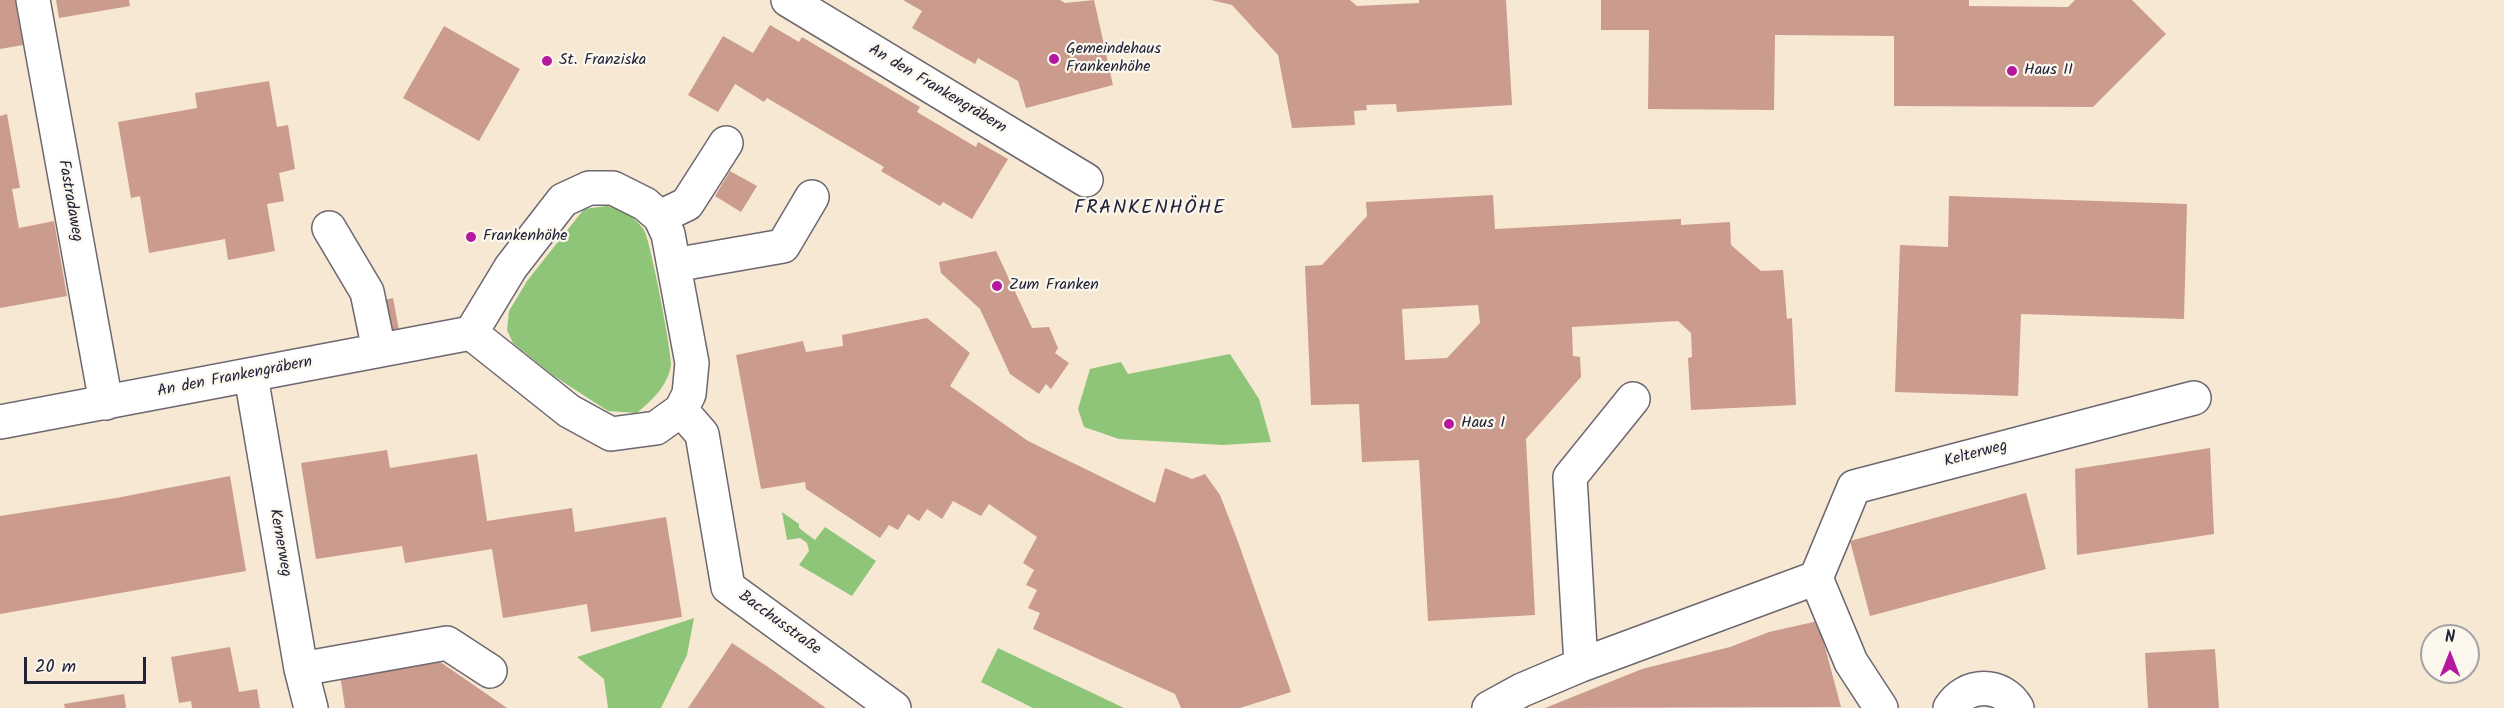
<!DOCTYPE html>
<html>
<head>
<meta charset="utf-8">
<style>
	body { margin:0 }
	#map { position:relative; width:2504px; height:708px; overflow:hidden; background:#f7e8d3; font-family:Kalam,sans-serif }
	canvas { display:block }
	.north { position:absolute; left:2420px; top:624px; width:60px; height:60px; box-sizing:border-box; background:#fbf7ec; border:2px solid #a4a2a5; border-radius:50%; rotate:0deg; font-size:16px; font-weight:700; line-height:24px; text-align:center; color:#22223b }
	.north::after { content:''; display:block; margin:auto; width:21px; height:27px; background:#b5179e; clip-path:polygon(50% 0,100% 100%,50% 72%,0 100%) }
	.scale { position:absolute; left:24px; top:657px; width:122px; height:27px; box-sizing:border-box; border:3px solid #22223b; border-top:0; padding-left:8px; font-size:18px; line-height:21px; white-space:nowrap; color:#22223b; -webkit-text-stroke:4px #fbf7ec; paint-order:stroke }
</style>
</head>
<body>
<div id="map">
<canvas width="2504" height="708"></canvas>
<div class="north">N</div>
<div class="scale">20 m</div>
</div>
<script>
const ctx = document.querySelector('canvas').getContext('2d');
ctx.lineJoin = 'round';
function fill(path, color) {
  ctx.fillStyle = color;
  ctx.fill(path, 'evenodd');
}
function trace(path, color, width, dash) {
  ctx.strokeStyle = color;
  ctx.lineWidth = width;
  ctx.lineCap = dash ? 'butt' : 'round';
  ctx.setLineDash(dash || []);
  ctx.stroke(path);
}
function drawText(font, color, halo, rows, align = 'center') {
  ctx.font = font + ' Kalam,sans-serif';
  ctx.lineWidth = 4.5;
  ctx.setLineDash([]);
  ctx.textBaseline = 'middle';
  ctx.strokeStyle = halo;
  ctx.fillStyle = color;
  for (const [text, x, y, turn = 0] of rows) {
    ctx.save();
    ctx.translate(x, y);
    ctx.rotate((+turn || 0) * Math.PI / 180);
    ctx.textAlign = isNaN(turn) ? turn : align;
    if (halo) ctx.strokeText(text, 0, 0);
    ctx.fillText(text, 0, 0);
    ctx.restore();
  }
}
fill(new Path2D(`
	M607,206C624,210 633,215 644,230C650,239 672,353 671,365C668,386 652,400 637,413L608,411L554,376L513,343L507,330L509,311L527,281L584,209Z
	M1230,354L1259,399L1271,442L1223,445L1119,439L1084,427L1078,409L1090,369L1121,362L1128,374Z
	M782,512L799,524V528L815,540L825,527L876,561L852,596L799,565L809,551L807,543L800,538L787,540Z
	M694,618L687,655L661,708H608L604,679L577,657Z
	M998,648L1124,708H1033L981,682Z`), '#8ec578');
fill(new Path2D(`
	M0,0H15L23,45L0,49Z
	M56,0H129L130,6L59,18Z
	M903,0H1060L1065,3L1094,0L1113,85L1026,108L1018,81L978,58L975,64L912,28L922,11Z
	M1211,0H1350L1357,6L1419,3V0H1506L1512,105L1397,112L1396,104L1366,105L1367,110L1354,111L1355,125L1292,128L1278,55L1232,5Z
	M1601,0H1969V6L2068,7L2075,0H2132L2166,34L2093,107L1894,106V36L1775,35L1774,110L1648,109L1649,30H1601Z
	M770,25L799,42L802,37L920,107L917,112L976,147L978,142L1008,159L972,219L943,202L940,206L881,171L884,167L767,98L764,102L735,84L718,112L688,95L723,36L753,53Z
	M444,26L520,69L479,141L403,98Z
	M269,81L277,127L288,125L295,169L279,173L284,201L267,204L275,251L228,260L225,239L149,253L140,196L131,198L118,122L197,108L195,93Z
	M7,114L20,188L12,189L19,228L54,221L67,296L0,308V116Z
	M730,171L757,186L741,212L715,196Z
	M1493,195L1495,229L1681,219V225L1730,222L1731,245L1761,271L1783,270L1787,319L1792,318L1796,405L1691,410L1688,358L1692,357L1691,333L1678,321L1572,327L1573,356L1580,357L1581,377L1526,439L1535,615L1428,621L1419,460L1362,462L1359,404L1311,405L1305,266L1322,265L1367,216L1366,202ZM1478,305L1480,323L1447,358L1405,360L1402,309Z
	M1949,196L2187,204L2184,319L2021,314L2018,396L1895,392L1900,245L1948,247Z
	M996,251L1032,328L1049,327L1058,348L1055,353L1069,363L1051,389L1046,384L1039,394L1010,374L980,309L941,273L939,262Z
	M393,298L399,330L380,333L384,300Z
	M927,318L970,353L950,386L1028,441L1155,503L1165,468L1192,479L1205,474L1220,495L1237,539L1291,692L1240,708H1181L1175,694L1033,629L1040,613L1028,608L1037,590L1026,585L1034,570L1023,563L1037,537L989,504L981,516L953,501L942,519L927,509L919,521L908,514L898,530L889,525L880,538L806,489L805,482L761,489L736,355L803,341L806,352L843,346L842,335Z
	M2210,448L2214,534L2077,555L2075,469Z
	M387,450L390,468L477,454L487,521L572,508L575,532L666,517L682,617L591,632L587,604L503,618L492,549L405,563L402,546L316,559L301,463Z
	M230,476L246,571L0,614V516L116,498Z
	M2026,493L2046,569L1870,616L1850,541Z
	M1818,621L1841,707L1545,708L1642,669L1730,647L1769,632Z
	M732,643L768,667L826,708H688Z
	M230,647L239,692L257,689L260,708H192L191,701L179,703L171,657Z
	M2215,649L2219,708H2148L2145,653Z
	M433,657L507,708H345L340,675Z
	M124,694L126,708H65L64,704Z`), '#cb9b8e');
const minor = new Path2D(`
	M33,0L106,403
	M788,0L1086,180
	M660,217L687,204L726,143
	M329,228L367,292L379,350
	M674,265L783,246L812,197
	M251,376L301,669L311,708
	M681,410L702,434L728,587L894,708
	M0,422L471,333L511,267L563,200L589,188H613L645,204L660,217L668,234L692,363L689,394L681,410L656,428L611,434L569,411L471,333
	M1816,578L1854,487L2194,398
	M1581,665L1570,477L1633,399
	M301,669L447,643L490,671
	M1489,708L1522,690L1581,665L1816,578L1851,662L1881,708
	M1950,708C1966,682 2002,682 2017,708`);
trace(minor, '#6d6770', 36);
trace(minor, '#fff', 33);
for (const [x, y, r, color] of [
	[1054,59,6,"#b5179e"],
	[547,61,6,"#b5179e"],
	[2012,71,6,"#b5179e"],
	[471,237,6,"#b5179e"],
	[997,286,6,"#b5179e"],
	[1449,424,6,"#b5179e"]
]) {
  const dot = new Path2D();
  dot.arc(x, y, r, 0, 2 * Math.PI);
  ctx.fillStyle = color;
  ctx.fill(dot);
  trace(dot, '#fbf7ec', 2);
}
drawText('16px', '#22223b', '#fbf7ec', [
	["Gemeindehaus",1066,50],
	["Frankenhöhe",1066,68],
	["St. Franziska",559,61],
	["Haus II",2024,71],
	["Frankenhöhe",483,237],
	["Zum Franken",1009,286],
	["Haus I",1461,424]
], 'left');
drawText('16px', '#22223b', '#fbf7ec', [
	["An den Frankengräbern",937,90,31],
	["Fastradaweg",69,201,80],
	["An den Frankengräbern",235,378,-11],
	["Kelterweg",1976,455,-15],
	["Kernerweg",279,543,80],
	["Bacchusstraße",779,624,36]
]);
ctx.letterSpacing = '1.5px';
drawText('20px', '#22223b', '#fbf7ec', [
	["FRANKENHÖHE",1150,210]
]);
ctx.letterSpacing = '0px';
</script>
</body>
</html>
